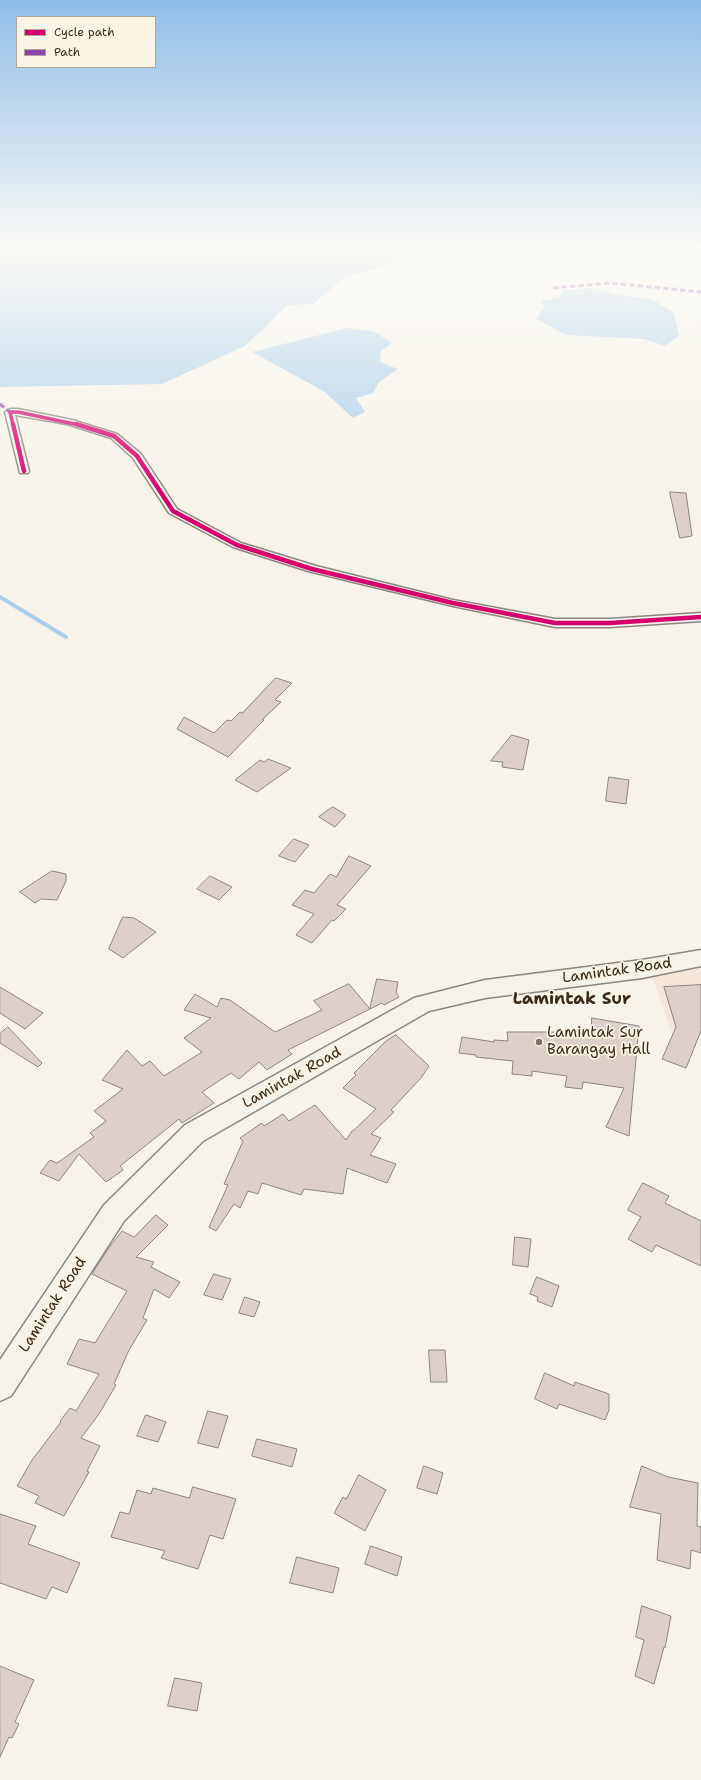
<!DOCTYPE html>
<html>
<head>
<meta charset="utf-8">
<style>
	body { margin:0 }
	#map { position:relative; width:701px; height:1780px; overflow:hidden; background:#f7f3ea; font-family:"Shantell Sans",sans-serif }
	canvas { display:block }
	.legend { position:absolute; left:16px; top:16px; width:140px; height:52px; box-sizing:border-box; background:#fcf5e5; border:1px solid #afa495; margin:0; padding:5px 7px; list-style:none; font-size:12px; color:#3b2a1e }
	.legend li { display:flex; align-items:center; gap:8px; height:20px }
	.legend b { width:20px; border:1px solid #afa495 }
</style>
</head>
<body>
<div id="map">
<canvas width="701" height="1780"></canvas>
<ul class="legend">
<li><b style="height:5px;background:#d6006c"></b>Cycle path</li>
<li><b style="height:5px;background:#8e44ad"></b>Path</li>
</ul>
</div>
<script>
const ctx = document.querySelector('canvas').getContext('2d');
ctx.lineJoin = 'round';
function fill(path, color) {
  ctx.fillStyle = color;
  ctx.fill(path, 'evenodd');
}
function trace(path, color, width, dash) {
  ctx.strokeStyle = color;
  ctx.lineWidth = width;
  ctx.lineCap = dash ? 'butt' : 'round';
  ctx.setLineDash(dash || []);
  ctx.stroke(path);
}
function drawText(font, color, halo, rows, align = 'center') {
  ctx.font = font + ' "Shantell Sans",sans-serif';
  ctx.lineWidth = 3.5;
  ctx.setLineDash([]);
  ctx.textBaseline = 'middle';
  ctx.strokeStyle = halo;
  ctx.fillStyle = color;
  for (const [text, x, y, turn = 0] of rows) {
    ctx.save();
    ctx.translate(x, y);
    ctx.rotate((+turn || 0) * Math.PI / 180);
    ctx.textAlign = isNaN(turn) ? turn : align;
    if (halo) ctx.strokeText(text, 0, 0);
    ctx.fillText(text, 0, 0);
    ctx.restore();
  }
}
fill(new Path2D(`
	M701,965V1032L671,1030L652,977Z`), '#f5e6db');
fill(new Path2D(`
	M0,247H559L536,253L505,255L417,254L383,267L345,277L313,304L288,305L245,346L162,384L0,387Z
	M593,288L618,295L652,299L674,313L679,336L665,346L644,339L566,335L536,319L544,308L542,301L560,297L564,290Z
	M347,328L375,332L392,343L381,351L380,362L398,369L379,382L373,393L356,398L365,412L353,418L325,392L252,352Z`), '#adcee9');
trace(new Path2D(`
	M0,597L66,637`), '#adcee9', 4);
const building = new Path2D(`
	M670,492L686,493L692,536L680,538Z
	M276,678L292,683L275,700L281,702L262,720H264L228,757L177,729L184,717L214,733L227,720L231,721L240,712L242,713Z
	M512,735L529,740L523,770L502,767L503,762L491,761Z
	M268,759L291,768L257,792L235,780L260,760L264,762Z
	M609,777L629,780L626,804L606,801Z
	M333,807L346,815L335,827L319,817Z
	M294,839L309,845L295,862L279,856Z
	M349,856L371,866L337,905L346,909L334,921L332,920L312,943L296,935L314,914L292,905L305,890L314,893L330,874L336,877Z
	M52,871L66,874V881L57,900L41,899L35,903L20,892Z
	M210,876L232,887L219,900L197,889Z
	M123,917L134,918L156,932L123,958L109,949Z
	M377,979L398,982L396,993L399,997L384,1005L382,1003L370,1009Z
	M349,984L370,1009L288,1050L292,1054L267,1070L259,1062L239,1079L231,1073L202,1092L214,1103L182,1123L179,1119L120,1166L123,1170L106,1182L79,1154L59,1181L40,1173L50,1160L57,1163L94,1137L90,1133L106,1121L94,1111L123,1089L102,1080L127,1050L142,1066L150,1061L164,1076L202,1052L184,1038L211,1018L184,1010L195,994L217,1007L221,998L230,1000L275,1032L322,1010L314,1001Z
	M701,985V1031L686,1068L662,1059L676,1027L664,987Z
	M0,987L43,1013L25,1029L0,1013Z
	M592,1018L639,1026L629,1136L606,1127L624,1088L583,1082L582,1089L565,1087L567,1076L532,1071V1076L512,1074L513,1061L476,1057V1055L459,1053L462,1037L494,1042V1040L508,1041L507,1032H591Z
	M8,1027L42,1063L38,1067L0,1043V1034Z
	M396,1035L429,1066L421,1078L391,1110L394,1112L371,1134L381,1138L370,1155L396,1164L387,1183L347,1168L343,1194L304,1189L301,1195L262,1183L258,1194L248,1191L240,1208L234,1204L216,1231L209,1227L228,1185L224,1184L243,1141L240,1138L262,1123L264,1126L283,1114L289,1121L315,1105L346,1140L352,1131H353L376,1109L343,1088L356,1075L354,1073L386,1041Z
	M643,1183L669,1196L665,1203L701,1221V1266L656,1245L652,1252L628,1239L641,1217L628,1210Z
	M156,1215L168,1225L136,1257L154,1262L151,1267L180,1282L169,1298L154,1289L143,1318L147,1320L129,1350L114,1384L116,1385L99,1414L81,1438L100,1446L87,1471L89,1472L64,1516L35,1503L39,1496L17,1486L32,1460L61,1422L60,1421L70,1408L76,1411L99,1374L67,1364L79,1339L95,1343L127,1291L92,1274L108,1249L122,1231L134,1237Z
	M515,1237L531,1239L528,1267L513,1265Z
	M214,1274L231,1279L222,1300L204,1295Z
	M537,1277L559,1286L552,1307L537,1301L538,1297L530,1294Z
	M245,1297L260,1302L254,1317L239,1313Z
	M429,1350H445L447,1382H431Z
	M545,1373L574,1386L575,1382L609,1394V1410L605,1420L559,1404L557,1409L535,1399Z
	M208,1411L228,1416L218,1448L198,1443Z
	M146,1415L166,1422L158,1442L137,1436Z
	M257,1439L297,1449L292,1467L252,1456Z
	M424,1466L443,1473L437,1494L417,1488Z
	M642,1466L668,1477L698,1483L697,1526L701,1527V1553L691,1550L690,1569L657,1560L661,1514L630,1507Z
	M359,1475L386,1490L365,1531L334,1513L343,1497L346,1499Z
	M193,1487L236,1499L223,1539L210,1535L198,1569L161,1558L165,1551L111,1537L120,1512L129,1514L137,1490L151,1494L153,1488L189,1498Z
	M0,1514L36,1526L28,1544L80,1563L67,1593L52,1587L46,1599L0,1583Z
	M371,1546L402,1557L397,1576L365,1564Z
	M297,1557L339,1568L333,1593L290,1583Z
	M642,1606L671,1616L665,1648L664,1647L654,1684L635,1676L644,1640L636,1637Z
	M0,1666L34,1680L15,1722L19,1724L12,1738L9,1737L0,1757Z
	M175,1678L202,1683L197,1711L168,1706Z`);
fill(building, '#ddd0ca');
trace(building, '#8b867f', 1);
const street = new Path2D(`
	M10,409H18L72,420L117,434L141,454L177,509L241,543L316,566L453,600L555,619H610L701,613V621L610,627H555L453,606L308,571L233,547L169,513L133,458L111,438L67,424L15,415L29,471L28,473H20L5,412Z`);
const secondary = new Path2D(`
	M701,950V966L642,978L485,998L429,1011L203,1141L124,1221L11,1396L0,1401V1360L104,1205L185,1125L414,998L485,980L642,960Z`);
trace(street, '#8b867f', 3);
trace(secondary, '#8b867f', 3);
fill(street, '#f5f2ec');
fill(secondary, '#f5f2ec');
trace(new Path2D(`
	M553,288L611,283L701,292
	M0,404L10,412`), '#8e44ad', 3, [5.5, 3]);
trace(new Path2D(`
	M13,425L10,412H18L79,425`), '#d6006c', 3.5);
trace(new Path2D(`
	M13,424L24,471
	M76,424L114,436L137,456L173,511L237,545L312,569L453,603L555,623H610L701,617`), '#d6006c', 4.5);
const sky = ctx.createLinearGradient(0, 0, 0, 497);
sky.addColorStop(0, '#90bee8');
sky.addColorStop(0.5, '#fbfaf6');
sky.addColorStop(1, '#fbfaf600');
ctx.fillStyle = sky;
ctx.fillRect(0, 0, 701, 497);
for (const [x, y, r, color] of [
	[539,1042,4,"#7d7065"]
]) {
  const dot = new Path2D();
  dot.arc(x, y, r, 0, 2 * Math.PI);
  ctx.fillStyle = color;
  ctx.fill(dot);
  trace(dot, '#fcf5e5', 1.5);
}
drawText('15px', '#3b2a1e', '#fcf5e5', [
	["Lamintak Road",617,971,-8],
	["Lamintak Road",292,1078,-29],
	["Lamintak Road",53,1305,-57]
]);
drawText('15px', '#3b2a1e', '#fcf5e5', [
	["Lamintak Sur",547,1033],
	["Barangay Hall",547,1050]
], 'left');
drawText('bold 17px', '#3b2a1e', '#fcf5e5', [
	["Lamintak Sur",572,1000]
]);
</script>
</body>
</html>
